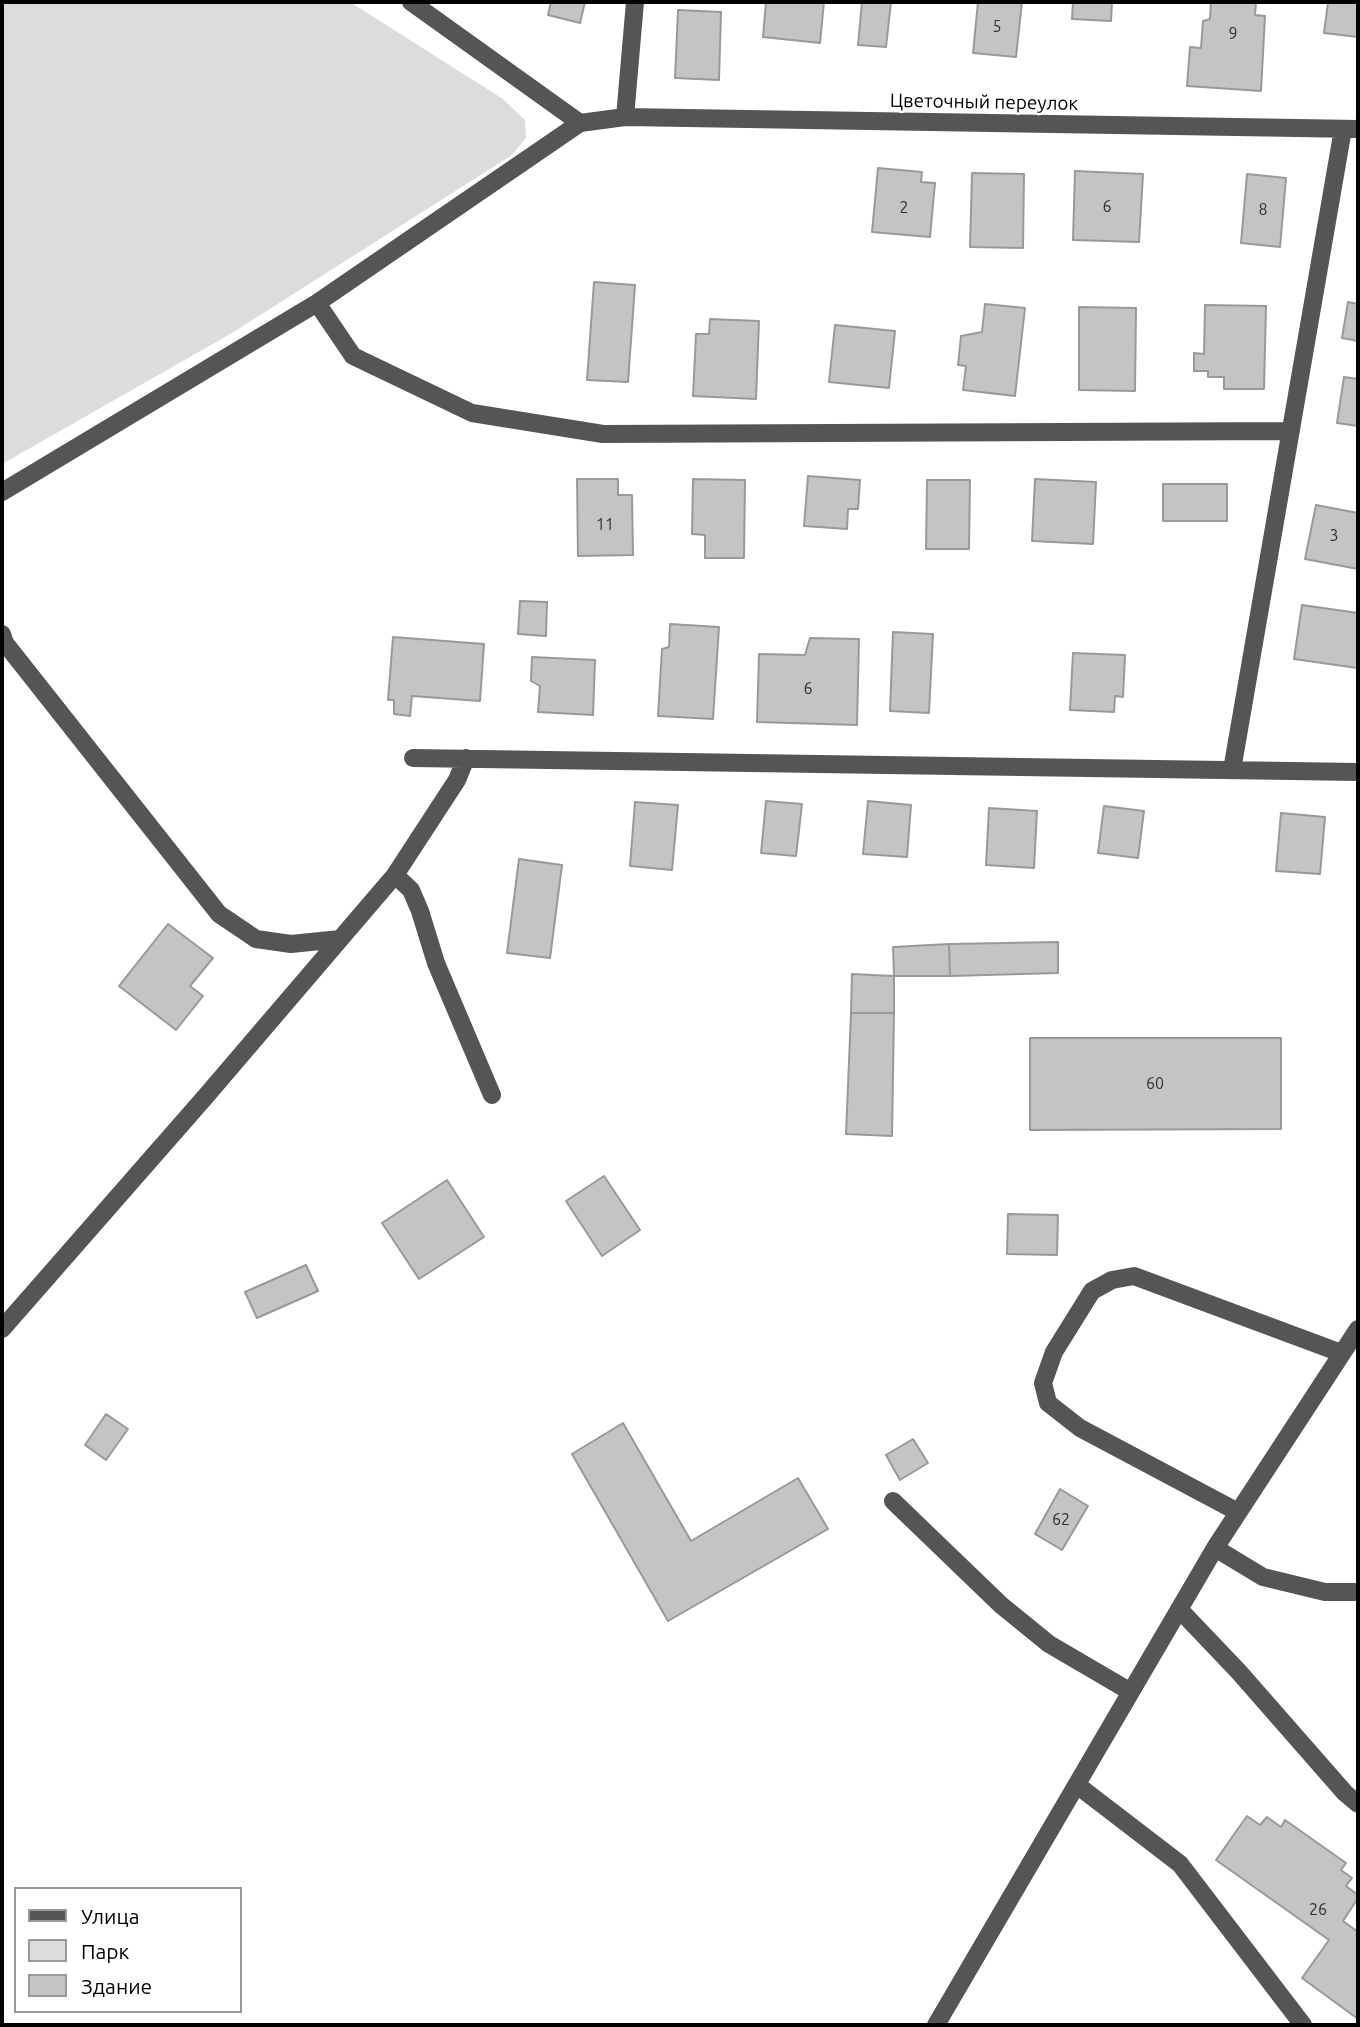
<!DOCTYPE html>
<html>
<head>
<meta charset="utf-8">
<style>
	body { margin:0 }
	#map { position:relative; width:1360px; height:2027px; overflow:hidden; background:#fff; font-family:Ubuntu,sans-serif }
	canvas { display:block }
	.frame { position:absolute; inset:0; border:4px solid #000; pointer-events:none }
	.legend { position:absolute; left:14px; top:1887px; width:228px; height:126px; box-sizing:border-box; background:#fff; border:2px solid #999; margin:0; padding:9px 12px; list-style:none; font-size:21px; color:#000 }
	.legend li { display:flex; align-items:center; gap:14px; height:35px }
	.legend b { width:35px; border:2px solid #999 }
</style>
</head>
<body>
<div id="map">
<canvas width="1360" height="2027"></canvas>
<div class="frame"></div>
<ul class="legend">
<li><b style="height:9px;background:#555"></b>Улица</li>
<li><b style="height:19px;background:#dcdcdc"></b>Парк</li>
<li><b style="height:19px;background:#c4c4c4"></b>Здание</li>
</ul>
</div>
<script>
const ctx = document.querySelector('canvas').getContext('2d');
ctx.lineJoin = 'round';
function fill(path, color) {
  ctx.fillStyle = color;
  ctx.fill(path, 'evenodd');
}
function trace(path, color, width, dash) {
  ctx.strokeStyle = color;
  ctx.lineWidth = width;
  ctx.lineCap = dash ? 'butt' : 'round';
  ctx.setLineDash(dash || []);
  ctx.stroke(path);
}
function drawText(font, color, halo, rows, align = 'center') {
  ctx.font = font + ' Ubuntu,sans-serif';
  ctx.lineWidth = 5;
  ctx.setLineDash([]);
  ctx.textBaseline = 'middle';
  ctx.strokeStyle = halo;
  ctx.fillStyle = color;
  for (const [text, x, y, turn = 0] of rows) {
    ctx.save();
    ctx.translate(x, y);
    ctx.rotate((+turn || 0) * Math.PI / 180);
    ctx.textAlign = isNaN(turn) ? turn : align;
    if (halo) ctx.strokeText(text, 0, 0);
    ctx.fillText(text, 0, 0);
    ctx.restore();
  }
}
fill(new Path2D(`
	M2,2H350L503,99L525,120L526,138L512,155L232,333L2,464Z`), '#dcdcdc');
const building = new Path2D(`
	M551,2H585L580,23L548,15Z
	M766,2H824L820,43L763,37Z
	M862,2H891L886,47L858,45Z
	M978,2H1022L1016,57L973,53Z
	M1073,2H1112L1111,21L1072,19Z
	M1211,2H1256L1255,15L1265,16L1261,91L1187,86L1190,47L1201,48L1203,21L1210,19Z
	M1328,2H1358V37L1324,33Z
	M678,10L721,12L719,80L675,78Z
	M878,168L922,172L921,182L935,183L930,237L872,232Z
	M1075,171L1143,174L1139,242L1073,240Z
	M972,173L1024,174L1023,248L970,247Z
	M1247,174L1286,178L1280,247L1241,243Z
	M594,282L635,285L628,382L587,380Z
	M1348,302L1358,304V341L1342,338Z
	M985,304L1025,308L1015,396L963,390L966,366L958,365L961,336L982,332Z
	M1205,305L1266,306L1264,389H1224V377H1208V371H1194V353L1204,354Z
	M1079,307L1136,308L1135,391L1079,390Z
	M710,319L759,321L756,399L693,396L696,334H709Z
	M835,325L895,331L889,388L829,382Z
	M1344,377L1358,379V426L1337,423Z
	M808,476L860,480L858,509H848L847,529L804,526Z
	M577,479H618V495H632L633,555L578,556Z
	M693,479L745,480L744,558H705V535L692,534Z
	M1035,479L1096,482L1093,544L1032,541Z
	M927,480H970L969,549H926Z
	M1163,484H1227V521H1163Z
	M1316,505L1358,513V569L1305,559Z
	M520,601L547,602L546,636L518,634Z
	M1302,605L1358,613L1357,668L1294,659Z
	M670,624L719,627L713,719L658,716L662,649L669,647Z
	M893,632L933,634L929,713L890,711Z
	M393,637L484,644L480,701L412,696L410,716L394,714V700H388Z
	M810,638L859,639L857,725L757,722L759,654L805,655Z
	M1073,653L1125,655L1123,697L1115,696L1114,712L1070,710Z
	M532,657L595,660L593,715L538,712L540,686L531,681Z
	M766,801L802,804L796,856L761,853Z
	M868,801L911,805L907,857L863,854Z
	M635,802L678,805L672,870L630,866Z
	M1104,806L1144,811L1138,858L1098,853Z
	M989,808L1037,811L1034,868L986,865Z
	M1281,813L1325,817L1320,874L1276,871Z
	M519,859L562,865L550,958L507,953Z
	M168,924L213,958L190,986L203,996L176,1030L119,986Z
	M1058,942V973L950,976L949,944Z
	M949,944L950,976H894L893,947Z
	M852,974L894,976V1013H851Z
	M851,1013H894L892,1136L846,1134Z
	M1030,1038H1281V1129L1030,1130Z
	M604,1176L640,1230L602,1256L566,1201Z
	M447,1180L484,1237L419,1279L382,1223Z
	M1008,1214L1058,1215L1057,1255L1007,1254Z
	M306,1265L318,1291L257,1318L245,1292Z
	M106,1414L128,1429L106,1460L85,1445Z
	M623,1423L691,1541L798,1478L828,1529L668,1621L572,1454Z
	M913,1439L928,1463L900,1480L886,1455Z
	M1060,1489L1088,1506L1062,1550L1035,1534Z
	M1247,1816L1260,1825L1267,1817L1281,1827L1285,1820L1346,1863L1341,1870L1352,1878L1346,1886L1358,1895V1898L1343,1921L1358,1932V2019L1302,1978L1329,1940L1216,1860Z`);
fill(building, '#c4c4c4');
trace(building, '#999', 2);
trace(new Path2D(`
	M411,2L580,123L625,117L1358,129
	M625,117L635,2
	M317,303L353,356L472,413L603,434L1291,431
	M2,492L317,303L580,123
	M2,634L5,643L219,914L256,939L291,944L340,939
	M413,758L1358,772
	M1232,770L1343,129
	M395,875L411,890L420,911L436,963L492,1095
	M2,1329L206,1096L395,875L457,780L466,758
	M893,1501L1001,1605L1049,1644L1131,1692
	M1238,1512L1080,1428L1048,1403L1043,1383L1054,1352L1092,1291L1112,1280L1134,1276L1341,1353
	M1215,1548L1263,1577L1325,1592H1358
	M1179,1609L1239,1672L1345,1793L1358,1804
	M1077,1785L1180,1864L1303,2025
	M936,2025L1215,1548L1358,1329`), '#555', 18);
drawText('16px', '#313131', null, [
	["5",997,27],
	["9",1233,34],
	["6",1107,207],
	["2",904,208],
	["8",1263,210],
	["11",605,525],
	["3",1334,536],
	["6",808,689],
	["60",1155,1084],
	["62",1061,1520],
	["26",1318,1910]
]);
drawText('19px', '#000', '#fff', [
	["Цветочный переулок",984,102,1]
]);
</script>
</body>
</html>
